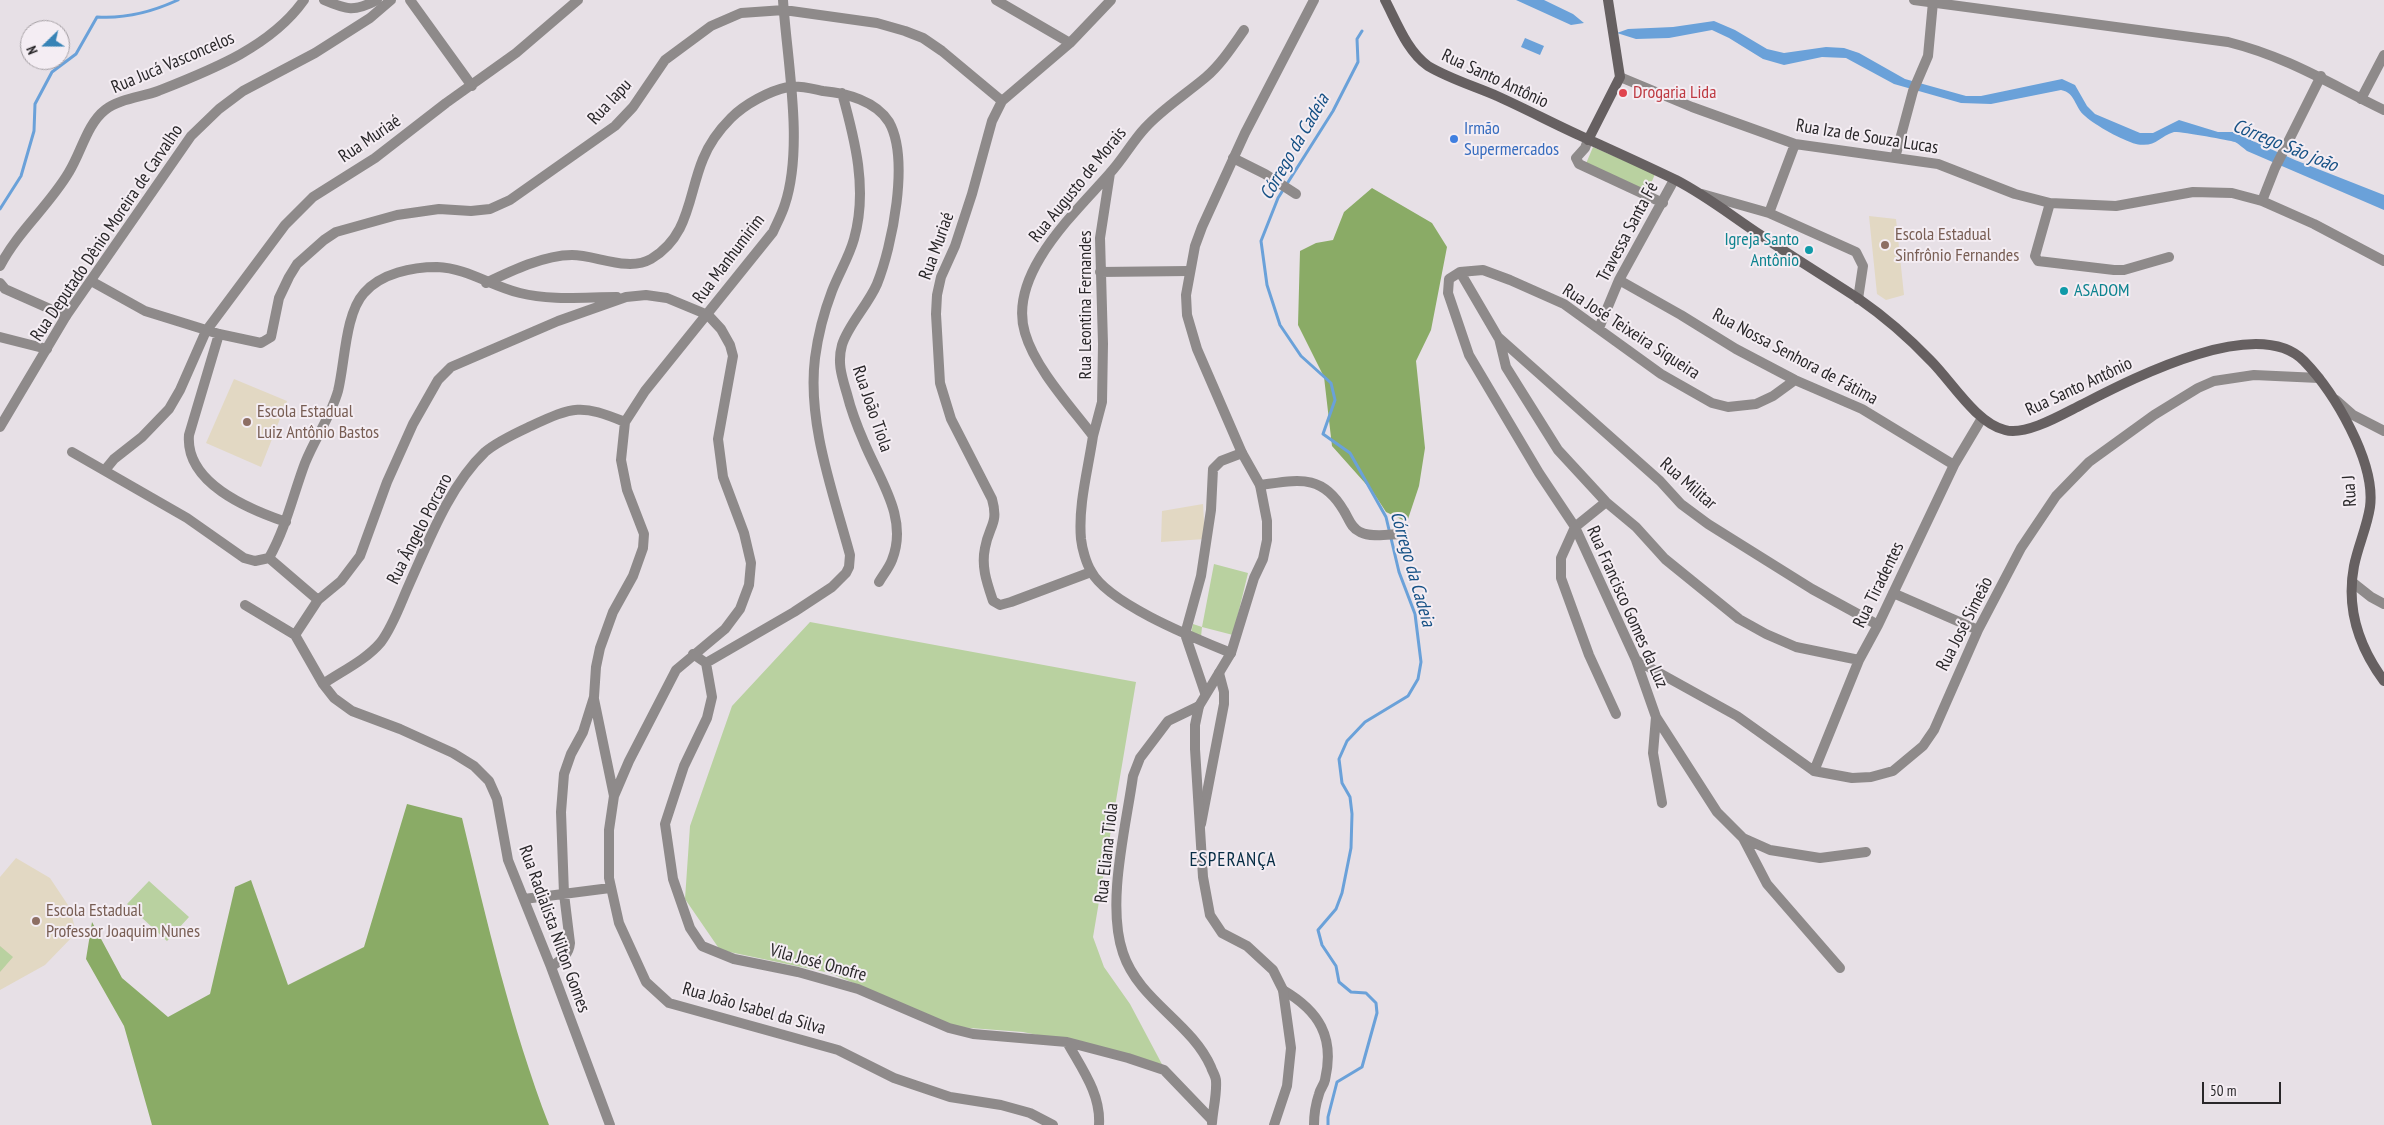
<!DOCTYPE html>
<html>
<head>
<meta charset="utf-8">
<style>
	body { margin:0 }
	#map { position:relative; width:2384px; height:1125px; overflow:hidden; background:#e7e0e6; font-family:"PT Sans Narrow",sans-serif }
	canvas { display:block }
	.north { position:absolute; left:20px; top:20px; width:50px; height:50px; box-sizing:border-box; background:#f4edf3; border:1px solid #a39ea2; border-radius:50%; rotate:248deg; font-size:14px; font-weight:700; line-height:20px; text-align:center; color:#292729 }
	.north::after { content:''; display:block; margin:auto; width:18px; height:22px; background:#3783b6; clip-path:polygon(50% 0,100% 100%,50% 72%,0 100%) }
	.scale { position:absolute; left:2202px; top:1082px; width:79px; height:22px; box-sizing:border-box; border:2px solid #292729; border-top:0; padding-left:6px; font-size:15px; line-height:18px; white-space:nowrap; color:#292729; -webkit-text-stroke:4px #f4edf3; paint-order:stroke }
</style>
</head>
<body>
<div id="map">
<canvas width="2384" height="1125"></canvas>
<div class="north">N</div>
<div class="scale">50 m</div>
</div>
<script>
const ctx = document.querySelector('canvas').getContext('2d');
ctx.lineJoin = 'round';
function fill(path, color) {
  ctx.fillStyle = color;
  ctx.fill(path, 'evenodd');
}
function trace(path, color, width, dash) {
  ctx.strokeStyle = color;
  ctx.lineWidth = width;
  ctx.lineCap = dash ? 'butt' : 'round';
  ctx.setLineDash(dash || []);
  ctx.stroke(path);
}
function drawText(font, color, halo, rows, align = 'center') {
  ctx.font = font + ' "PT Sans Narrow",sans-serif';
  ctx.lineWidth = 4;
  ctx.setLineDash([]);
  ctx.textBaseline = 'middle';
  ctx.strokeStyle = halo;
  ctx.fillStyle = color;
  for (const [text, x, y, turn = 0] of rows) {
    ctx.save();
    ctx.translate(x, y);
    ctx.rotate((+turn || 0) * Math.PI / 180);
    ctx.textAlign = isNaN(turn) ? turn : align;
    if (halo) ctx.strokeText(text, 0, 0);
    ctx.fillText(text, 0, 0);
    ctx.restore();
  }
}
fill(new Path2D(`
	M1869,216L1896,219L1904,295L1886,300L1877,294Z
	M234,379L287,401L261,467L206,443Z
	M1203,504L1205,539L1161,542L1162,511Z
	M16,858L50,878L70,908L76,933L45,965L0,990V877Z`), '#e2d8c3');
fill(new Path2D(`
	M1593,147L1655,174L1647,193L1585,166Z
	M1214,564L1248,573L1233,635L1202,627L1201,637L1191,634L1193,624L1202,627Z
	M810,622L1136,682L1093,937L1104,967L1130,1004L1164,1068L1109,1050L1023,1032L957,1027L830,973L720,950L685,899L690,826L732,706Z
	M149,881L189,917L167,941L127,904Z
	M0,946L13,957L0,972Z`), '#b9d1a0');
fill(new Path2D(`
	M1372,188L1432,223L1447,247L1431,330L1416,361L1425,448L1419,486L1407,522L1386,512L1373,492L1332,446L1324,377L1298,325L1300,251L1316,243L1333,240L1344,212Z
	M407,804L462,818C487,922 511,1026 549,1125H152L124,1026L86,959L92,922L122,978L168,1017L210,994L235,887L251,880L288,985L364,947Z`), '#8aab66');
fill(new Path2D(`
	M1516,0H1544L1573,14L1584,23L1571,25Z
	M1714,21L1735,30L1767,49L1784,53L1826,47L1844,48L1859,53L1905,79L1966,96H1981L2062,79L2075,85L2087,106L2095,114L2140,133H2153L2179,120L2218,132H2233L2295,160L2384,195V210L2247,151C2243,148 2239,144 2235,142C2229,140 2178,131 2174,132C2158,137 2156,148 2136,144C2122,140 2096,126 2085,116C2074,107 2076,93 2061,90L1991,104L1961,103L1894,84L1846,58L1822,57L1784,65L1763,59L1729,38L1712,30L1669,38L1636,39L1617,33L1628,29L1673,27Z
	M1525,38L1544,46L1540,55L1521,47Z`), '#6aa1d9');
trace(new Path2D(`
	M0,209L21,176L34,131L35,104L52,72L76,54L97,17C126,19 152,12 178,0
	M1328,1125V1117L1337,1082L1362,1067L1377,1013L1376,1003L1366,993L1351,992L1339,982L1336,966L1322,945L1318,930L1336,909L1342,893L1351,848L1352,814L1350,797L1342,783L1339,759L1347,741L1365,722L1408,696L1418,679L1421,662L1415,614L1399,572L1386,517L1350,453L1323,434L1335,400L1331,383L1301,356L1280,325L1267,285L1261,241L1278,198L1333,111L1358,62L1357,39L1362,31`), '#6aa1d9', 3);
trace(new Path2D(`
	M324,0C347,10 354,12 377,0
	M410,0L472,86
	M996,0L1070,43
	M1620,77L1692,107L1795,144L1938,164L2015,194L2050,203L2116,206L2193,192L2232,193L2262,201L2314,224L2384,261
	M2361,99L2384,55
	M1588,140L1585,148L1576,158L1579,164L1663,203
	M1233,158L1265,174L1296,194
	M1895,158L1913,91L1928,56L1933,2
	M1702,194L1769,213L1856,252L1863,266L1858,299
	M2262,201L2275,168L2321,76
	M2050,203L2035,256L2038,261L2114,270H2124L2169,257
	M1769,213L1795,144
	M0,266C18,231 49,206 69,172C81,153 87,124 105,110C119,99 142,97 158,91C211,70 271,47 304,0
	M1100,272L1189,271
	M1460,272L1449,279L1448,293L1469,355L1539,473L1575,527L1636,660L1656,717L1717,812L1743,838L1770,850L1820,858L1866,852
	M1619,280L1681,315L1736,349L1795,380L1862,409L1954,465
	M91,281L145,311L219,334L261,343L271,337L279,298L289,277L297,264L324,240L336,232L397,215L439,209L471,211L490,209L510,200L615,126L633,107L665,60L711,26L741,13L784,10L877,23L905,31L923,38L942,51L1002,101
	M0,283L5,289L66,316
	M486,283C511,271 544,255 572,255C596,255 628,272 651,259C690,236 688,195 703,159C709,144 720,129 731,118C745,104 769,91 788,87C798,85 813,89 823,91C846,93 876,101 889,122C910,159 892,247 877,284C868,305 848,325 842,345C837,363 842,377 847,394C851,410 857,426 864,442C879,479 909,518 892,560C889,568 883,575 879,582
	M1599,328L1619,280L1674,180
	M219,334L189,435C185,483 248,509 286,522
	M0,337L47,349
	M1499,338L1506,367L1558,450L1606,502L1636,527L1665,559L1739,619L1766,634L1796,647L1859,660
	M1795,380L1773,396L1756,404L1728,407L1712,403L1661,374L1564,304L1510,280L1483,270L1460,272L1498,337L1660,481L1681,504L1708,524L1812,589L1878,625
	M2336,400L2353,415L2384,431
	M1093,436L1102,402L1103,344L1100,238L1110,173
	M72,452L187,518L244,558L255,561L269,558
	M105,470L114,459L142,437L169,409L180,390L206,331L285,225L313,197L375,158L446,103L516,53L578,0
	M1260,485C1298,480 1322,473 1344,511C1349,519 1351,528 1360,532C1372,538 1390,534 1402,534
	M1606,502L1575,527L1561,558V578L1589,655L1616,714
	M1091,572L1011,602L1000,605L993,601C987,583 981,567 985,548C989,525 999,524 992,499L951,419L940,383L936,314L937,295L941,277L955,246L972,194L992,121L1002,101L1070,43L1111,0
	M2352,582L2371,597L2384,604
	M1893,593L1978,630
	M318,600L269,558C286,528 293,495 305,463C315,438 331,416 338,391C345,363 345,314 364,293C381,273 413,267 437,267C467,268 491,286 520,293C551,301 585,297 617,297
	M245,605L295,635L323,684L334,698L352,711L400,729L453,753L474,766L489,781L497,799L508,860L551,967L610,1125
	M295,635L318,600L341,581L360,556L387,482L413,424L438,380L451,367L558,321L626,297L646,295L667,298L708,315L721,329L730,345L733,356L718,439L723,477L744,533L751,563L749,585L740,609L725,629L676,670L629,761L614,796L609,830V878L619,923L646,982L669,1003L838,1050L894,1078L950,1097L1001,1105L1030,1113L1053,1125
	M1231,653C1197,639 1108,604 1091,571C1086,563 1082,548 1081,539C1078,505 1088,470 1093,436C1071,407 1035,368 1025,333C1007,274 1076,212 1110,173C1123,159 1132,142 1145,128C1162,109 1186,94 1206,77C1221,64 1232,47 1244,30
	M693,654L706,663L712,697L707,718L684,766L665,824L673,879L690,928L702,946L734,959L798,972L858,989L949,1028L973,1034L1067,1042L1128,1058L1164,1070L1212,1120
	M1636,660L1737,716L1814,771L1852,778L1871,777L1893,771L1923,746L1934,730L1978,630L2021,548L2056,496L2089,462L2154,415L2198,388L2214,381L2254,375L2319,378
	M706,663L794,612L832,587L846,573L849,567L850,555C833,492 807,423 815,358C818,335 824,312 832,291C839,273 849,257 854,239C868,190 855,140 842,93
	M323,684C342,671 366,660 381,642C393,626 400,605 408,587C428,543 449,486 485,452C498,441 516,433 531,426C574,406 581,404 625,422
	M1205,693L1185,634L1201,576L1211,510L1213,469L1221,461L1242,453
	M594,699L614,796
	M1199,706L1168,721L1140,758L1133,776C1126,827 1106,904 1123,953C1139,1001 1191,1022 1211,1067C1212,1071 1216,1076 1216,1081C1217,1094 1213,1109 1212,1123
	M1656,717L1653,753L1662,803
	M1814,771L1859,660L1878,625L1954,465L1982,418
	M1201,824L1224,704V692L1219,673
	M1743,838L1767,884L1840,968
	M524,899L610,888
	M551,967C561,960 569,955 570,943L564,894L561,812L564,774L571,754L583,732L594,697L596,667L600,648L613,612L633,576L643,548L644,534L627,490L621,460L625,422L645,391L773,232C777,223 782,214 785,204C804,146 787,61 783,0
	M1283,990C1319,1011 1335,1037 1325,1080C1324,1085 1320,1089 1319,1094C1316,1103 1314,1116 1314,1125
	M1067,1042C1082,1069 1101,1094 1099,1125`), '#8e8a8a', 10);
trace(new Path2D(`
	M1914,0L2228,42C2288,57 2330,84 2384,110
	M0,427L66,316L191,136L219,109L243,91L315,53L370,18L391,0
	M1274,1125L1287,1086L1291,1048L1283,990L1273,970L1247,946L1222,933L1210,915L1203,877L1195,749V725L1199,706L1231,653L1254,578L1263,559L1267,540V521L1260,485L1242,453L1197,349L1187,315L1186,295L1195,246L1202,227L1245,133L1314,0`), '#8e8a8a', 10);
trace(new Path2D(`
	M1385,0C1397,23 1407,51 1428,66C1450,79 1474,86 1497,96C1526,109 1554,124 1583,137C1614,151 1645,165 1676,180C1707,196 1733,217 1762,236C1794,258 1827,278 1859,299C1885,317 1909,338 1931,361C1952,382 1976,423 2005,430C2026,436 2063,414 2081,405C2130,380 2257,313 2304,361C2334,392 2376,462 2370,507C2367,527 2358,546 2354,566C2346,608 2359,647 2384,681
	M1588,140L1620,77L1608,0`), '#666061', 10);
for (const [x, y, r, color] of [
	[1623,93,5,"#e0444e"],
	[1454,139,5,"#3f7fe0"],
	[1885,245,5,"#8d6e63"],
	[1809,250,5,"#0f9aa8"],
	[2064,291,5,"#0f9aa8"],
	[247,422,5,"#8d6e63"],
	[36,921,5,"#8d6e63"]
]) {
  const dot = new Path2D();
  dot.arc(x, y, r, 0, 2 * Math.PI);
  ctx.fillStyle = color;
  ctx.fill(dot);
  trace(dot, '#f4edf3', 2);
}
drawText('18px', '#292729', '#f4edf3', [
	["Rua Jucá Vasconcelos",173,63,-23],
	["Rua Santo Antônio",1495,79,25],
	["Rua Iapu",610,102,-47],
	["Rua Iza de Souza Lucas",1867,137,9],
	["Rua Muriaé",370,139,-34],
	["Rua Augusto de Morais",1078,185,-51],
	["Travessa Santa Fé",1628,232,-62],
	["Rua Deputado Dênio Moreira de Carvalho",107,233,-56],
	["Rua Muriaé",937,246,-70],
	["Rua Manhumirim",729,259,-53],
	["Rua Leontina Fernandes",1086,305,-90],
	["Rua José Teixeira Siqueira",1631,332,33],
	["Rua Nossa Senhora de Fátima",1795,357,28],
	["Rua Santo Antônio",2079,387,-25],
	["Rua João Tiola",872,409,71],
	["Rua Militar",1688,484,41],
	["Rua J",2350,491,-93],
	["Rua Ângelo Porcaro",420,529,-63],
	["Rua Tiradentes",1879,585,-64],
	["Rua Francisco Gomes da Luz",1627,607,66],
	["Rua José Simeão",1965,624,-63],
	["Rua Eliana Tiola",1107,853,-84],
	["Rua Radialista Nilton Gomes",554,929,70],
	["Vila José Onofre",818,963,15],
	["Rua João Isabel da Silva",754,1009,16]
]);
drawText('18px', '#be3a42', '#f4edf3', [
	["Drogaria Lida",1633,93]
], 'left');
drawText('18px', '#366cbe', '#f4edf3', [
	["Irmão",1464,129],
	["Supermercados",1464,150]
], 'left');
drawText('18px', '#785e54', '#f4edf3', [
	["Escola Estadual",1895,235],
	["Sinfrônio Fernandes",1895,256],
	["Escola Estadual",257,412],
	["Luiz Antônio Bastos",257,433],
	["Escola Estadual",46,911],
	["Professor Joaquim Nunes",46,932]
], 'left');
drawText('18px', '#0d838f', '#f4edf3', [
	["Igreja Santo",1799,240],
	["Antônio",1799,261],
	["ASADOM",2074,291,"left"]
], 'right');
drawText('italic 19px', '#165185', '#f4edf3', [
	["Córrego São joão",2285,146,22],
	["Córrego da Cadeia",1295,147,-60],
	["Córrego da Cadeia",1412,569,74]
]);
ctx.letterSpacing = '1px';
drawText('19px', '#072d45', '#f4edf3', [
	["ESPERANÇA",1233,861]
]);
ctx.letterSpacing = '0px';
</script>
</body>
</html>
